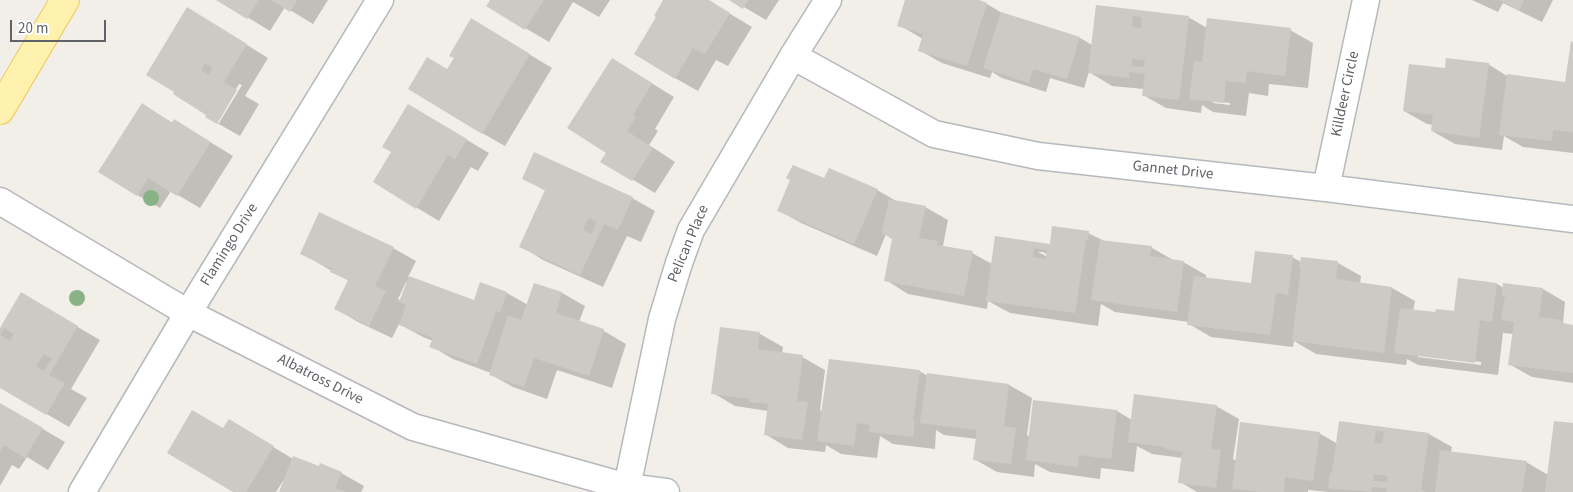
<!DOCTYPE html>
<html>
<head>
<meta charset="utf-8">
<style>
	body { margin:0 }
	#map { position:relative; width:1573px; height:492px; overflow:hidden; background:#f1efe8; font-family:"Source Sans 3",sans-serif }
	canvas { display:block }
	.scale { position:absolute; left:10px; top:20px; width:96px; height:22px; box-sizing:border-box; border:2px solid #5f6368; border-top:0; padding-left:6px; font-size:15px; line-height:18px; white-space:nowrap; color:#5f6368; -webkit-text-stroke:4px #fff; paint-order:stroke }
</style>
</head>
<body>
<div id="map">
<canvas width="1573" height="492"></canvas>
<div class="scale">20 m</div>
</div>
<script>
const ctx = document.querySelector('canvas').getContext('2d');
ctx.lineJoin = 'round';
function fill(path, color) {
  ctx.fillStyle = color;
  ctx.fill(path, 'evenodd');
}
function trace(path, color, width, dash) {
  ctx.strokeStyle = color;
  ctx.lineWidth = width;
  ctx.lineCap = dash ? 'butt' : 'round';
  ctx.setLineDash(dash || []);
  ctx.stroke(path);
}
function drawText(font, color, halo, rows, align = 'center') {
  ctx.font = font + ' "Source Sans 3",sans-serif';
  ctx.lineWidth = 4;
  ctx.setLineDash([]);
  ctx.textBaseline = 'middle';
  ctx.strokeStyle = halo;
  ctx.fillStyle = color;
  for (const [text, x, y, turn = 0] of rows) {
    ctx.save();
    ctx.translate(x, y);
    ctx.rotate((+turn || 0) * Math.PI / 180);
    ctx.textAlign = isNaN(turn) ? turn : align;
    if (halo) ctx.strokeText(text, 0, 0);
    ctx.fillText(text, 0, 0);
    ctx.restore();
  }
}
fill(new Path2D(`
	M219,0H328L313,24L285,7L270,31Z
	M491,0H610L599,17L573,2L549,42L488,6Z
	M665,0H707L752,27L728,66L716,60L698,91L675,78L658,17Z
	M732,0H779L766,20Z
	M907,0H975L987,4L1007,16L1080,38L1092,45L1097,7L1188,17L1207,28L1290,30L1313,43L1308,88L1269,84L1268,96L1249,93L1246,116L1213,112L1202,105L1201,113L1166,108L1143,95L1144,89L1112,86L1089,72L1084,88L1050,78L1046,92L1002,78L992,72L990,78L942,63L919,50L923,39L899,25ZM1213,101L1230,103V105L1213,103Z
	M1472,0H1553L1542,22L1503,3L1498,12Z
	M210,22L268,58L245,96L259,104L240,136L217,123H219L242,85L239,84L216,123L208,114L174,94Z
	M494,33L552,68L505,146L482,133L448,70Z
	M1573,43V153L1523,147L1504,136L1502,150L1455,144L1432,131L1433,125L1427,124L1404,111L1446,69L1488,64L1507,76L1566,83Z
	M635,73L674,97L655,129L658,131L649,145L675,162L655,193L602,161L608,152Z
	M142,105L173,123L197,134L233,156L200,208L171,191L160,208L137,195Z
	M408,105L489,153L478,171L471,167L439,221L374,182L393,152Z
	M523,178L632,198L655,211L641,242L627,236L603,287L543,260L521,246L546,191Z
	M825,180L877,190L898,202L925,207L948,220L943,246L972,253L992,264L996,238L1051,245L1088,233L1104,241L1152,248L1175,261L1183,262L1206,275V279L1252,284L1292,257L1301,262L1302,258L1338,263L1361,276L1360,284L1392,288L1415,301L1413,311L1436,313L1455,312L1497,284L1504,288L1543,289L1565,302L1563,323L1573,326V383L1532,377L1509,364L1513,334L1503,333L1498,375L1418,365L1407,359L1406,365L1316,354L1294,341L1293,347L1211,337L1189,324V322L1115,312L1101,304L1098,326L1010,313L988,301L987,309L908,294L886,280L893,239L886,234L877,256L801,223L778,210ZM1038,252H1043L1048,255V257ZM1418,355L1481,362V365L1418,357Z
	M393,248L416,261L408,277L475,301L481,283L507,293L528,305L535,284L562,293L585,306L579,322L604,331L626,344L612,388L557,370L547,399L513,387L490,374L491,373L453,359L431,346L433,341L423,337L399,324L392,338L358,322L336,309L349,281L301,253ZM406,282L408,283L401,301L398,299Z
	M21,294L100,340L71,389L87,398L69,427L0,387V330Z
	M722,329L760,334L783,347L782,354L802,357L825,370L820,410L822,412L919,371L928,376V374L1009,385L1032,398L1027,435L1030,437L1034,401L1117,411L1132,420L1216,406L1239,419L1233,459L1237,461L1319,433L1338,444L1340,422L1429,434L1452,447L1451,452L1526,462L1548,475L1573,424V492H1329L1308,490V492H1197L1180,482L1183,458L1152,454L1137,446L1134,472L1101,468L1100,479L1050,472L1035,464L1034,477L997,472L974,459L977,439L944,435L936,430L935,449L893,444L880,436L877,458L841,454L826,445L825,452L788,448L765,434L768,411L735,406L713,393Z
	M0,404L65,442L48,470L27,457L19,469L12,465L0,486Z
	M224,430L252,434L293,459L320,468L341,473L364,486L361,492H280L284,482L283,481L276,492H235Z`), '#0003');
fill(new Path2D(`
	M216,0H259L247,19Z
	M271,0H297L290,12Z
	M490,0H544L525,30L486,6Z
	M663,0H709L730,13L705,54L693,48L675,79L634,54L656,17L654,16Z
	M729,0H748L743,9Z
	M905,0H979L987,3L967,66L918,51L923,34L897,26Z
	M1499,0H1524L1519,10Z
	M1096,5L1189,16L1179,100L1142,96L1145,74L1129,72V78L1088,73ZM1133,16L1142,17L1141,28L1132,27ZM1132,59L1145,60L1144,67L1132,66Z
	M187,7L247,44L224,82L237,90L217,124L205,117L206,115L173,94L174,92L146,75ZM205,63L213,68L209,75L201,70Z
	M1001,12L1080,37L1067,79L1033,69L1029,83L983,68Z
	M471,18L530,54L482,134L408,89L427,57L447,69L454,58L449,56Z
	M1207,18L1291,28L1285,76L1247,71L1245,83L1226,81L1224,103L1189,99L1194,61L1202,62Z
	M1571,41L1573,42V132L1553,130L1552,141L1499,135L1507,74L1565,82Z
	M612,58L652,83L633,115L636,117L627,131L653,148L632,181L600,162L606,153L567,128Z
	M1446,58L1489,63L1479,138L1431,131L1433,115L1403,111L1409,64L1445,68Z
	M142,103L172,123L174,119L211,142L177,196L148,178L137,196L98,172Z
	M408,104L467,139L455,159L448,155L416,209L373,182L391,152L382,147Z
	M534,152L633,197L618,230L604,224L580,275L519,247L545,190L522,179ZM589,218L597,222L591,234L583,230Z
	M793,165L824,178L829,168L878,189L854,244L777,211L790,180L786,178Z
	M889,199L926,206L919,238L938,241L937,245L973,251L964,296L884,281L892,239L882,233Z
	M319,212L394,247L375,286L386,291L369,326L334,309L348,280L330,272L332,269L300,254Z
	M1052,226L1089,231L1088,240H1086L1075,313L986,301L995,236L1050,244ZM1034,248L1047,250L1046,259L1033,257Z
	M1100,240L1152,246L1150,256L1184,261L1177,312L1091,300Z
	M1255,251L1293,255L1288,295L1276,293L1270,335L1187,325L1194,276L1251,283Z
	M1301,257L1338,261L1336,279L1392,287L1384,353L1292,341L1301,269H1299Z
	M409,276L474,300L480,282L507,292L500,313L496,311L477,364L429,347L433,338L399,325L406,305L399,302Z
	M1458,278L1497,283L1492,322L1480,320L1475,363L1394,353L1400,308L1435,312L1436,309L1454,311Z
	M534,283L562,292L556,313L604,329L589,376L534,358L524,387L489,375L508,315L521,320Z
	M1503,283L1543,288L1539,317L1561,320V323L1573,325V373L1508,365L1514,322L1501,320L1505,296H1502Z
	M21,292L78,326L49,375L65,383L46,415L0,388V328ZM4,328L14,334L10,341L0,335ZM44,354L52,359L44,371L36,366Z
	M720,327L760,332L758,349L803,355L797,401L808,402L802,440L764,435L768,404L749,402L750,399L711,394Z
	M829,359L920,370L913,421H915L913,437L869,432L870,425L857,423L854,446L817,441Z
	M927,373L1009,384L1004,426L1016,428L1011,464L973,460L977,430L920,423Z
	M1134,394L1217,405L1211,449L1221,450L1216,488L1178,483L1182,452L1165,449V447L1128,442Z
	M1033,400L1117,410L1111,459L1079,455L1078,467L1026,460Z
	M0,403L43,428L25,458L4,445L0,451Z
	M192,410L223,428L229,419L274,446L246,492H233L167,453Z
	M1339,421L1429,433L1421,490L1426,492H1386L1387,488L1372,487L1371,492L1328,488L1330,473L1332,474ZM1376,431L1384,432L1382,444L1374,443ZM1374,474L1388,476L1387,482L1373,481Z
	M1554,421L1573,423V492H1545Z
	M1240,422L1320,432L1313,481L1285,477L1284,492H1261L1232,489Z
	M1440,450L1527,461L1522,492H1435Z
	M293,456L319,466L320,463L342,472L335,488L346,492H279Z`), '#cccac5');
const street = new Path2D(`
	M793,56L934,134L1038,156L1326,188L1573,219
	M1326,188L1366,0
	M0,201L188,313L413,427L627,487L666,492
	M627,487L662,319L679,263L691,230L793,56L828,0
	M82,492L188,313L380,0`);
const primary = new Path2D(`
	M0,110L65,0`);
trace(street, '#b5b8bc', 29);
trace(primary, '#f2c960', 30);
trace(street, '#fff', 26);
trace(primary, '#fff2af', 28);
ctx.fillStyle = '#89b387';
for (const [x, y] of [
	[151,198],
	[77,298]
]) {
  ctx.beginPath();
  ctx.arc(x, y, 8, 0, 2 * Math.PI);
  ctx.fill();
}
drawText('15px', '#5f6368', '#fff', [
	["Killdeer Circle",1346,94,-78],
	["Gannet Drive",1173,171,6],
	["Pelican Place",689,244,-67],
	["Flamingo Drive",230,245,-58],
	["Albatross Drive",320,380,27]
]);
</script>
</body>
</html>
